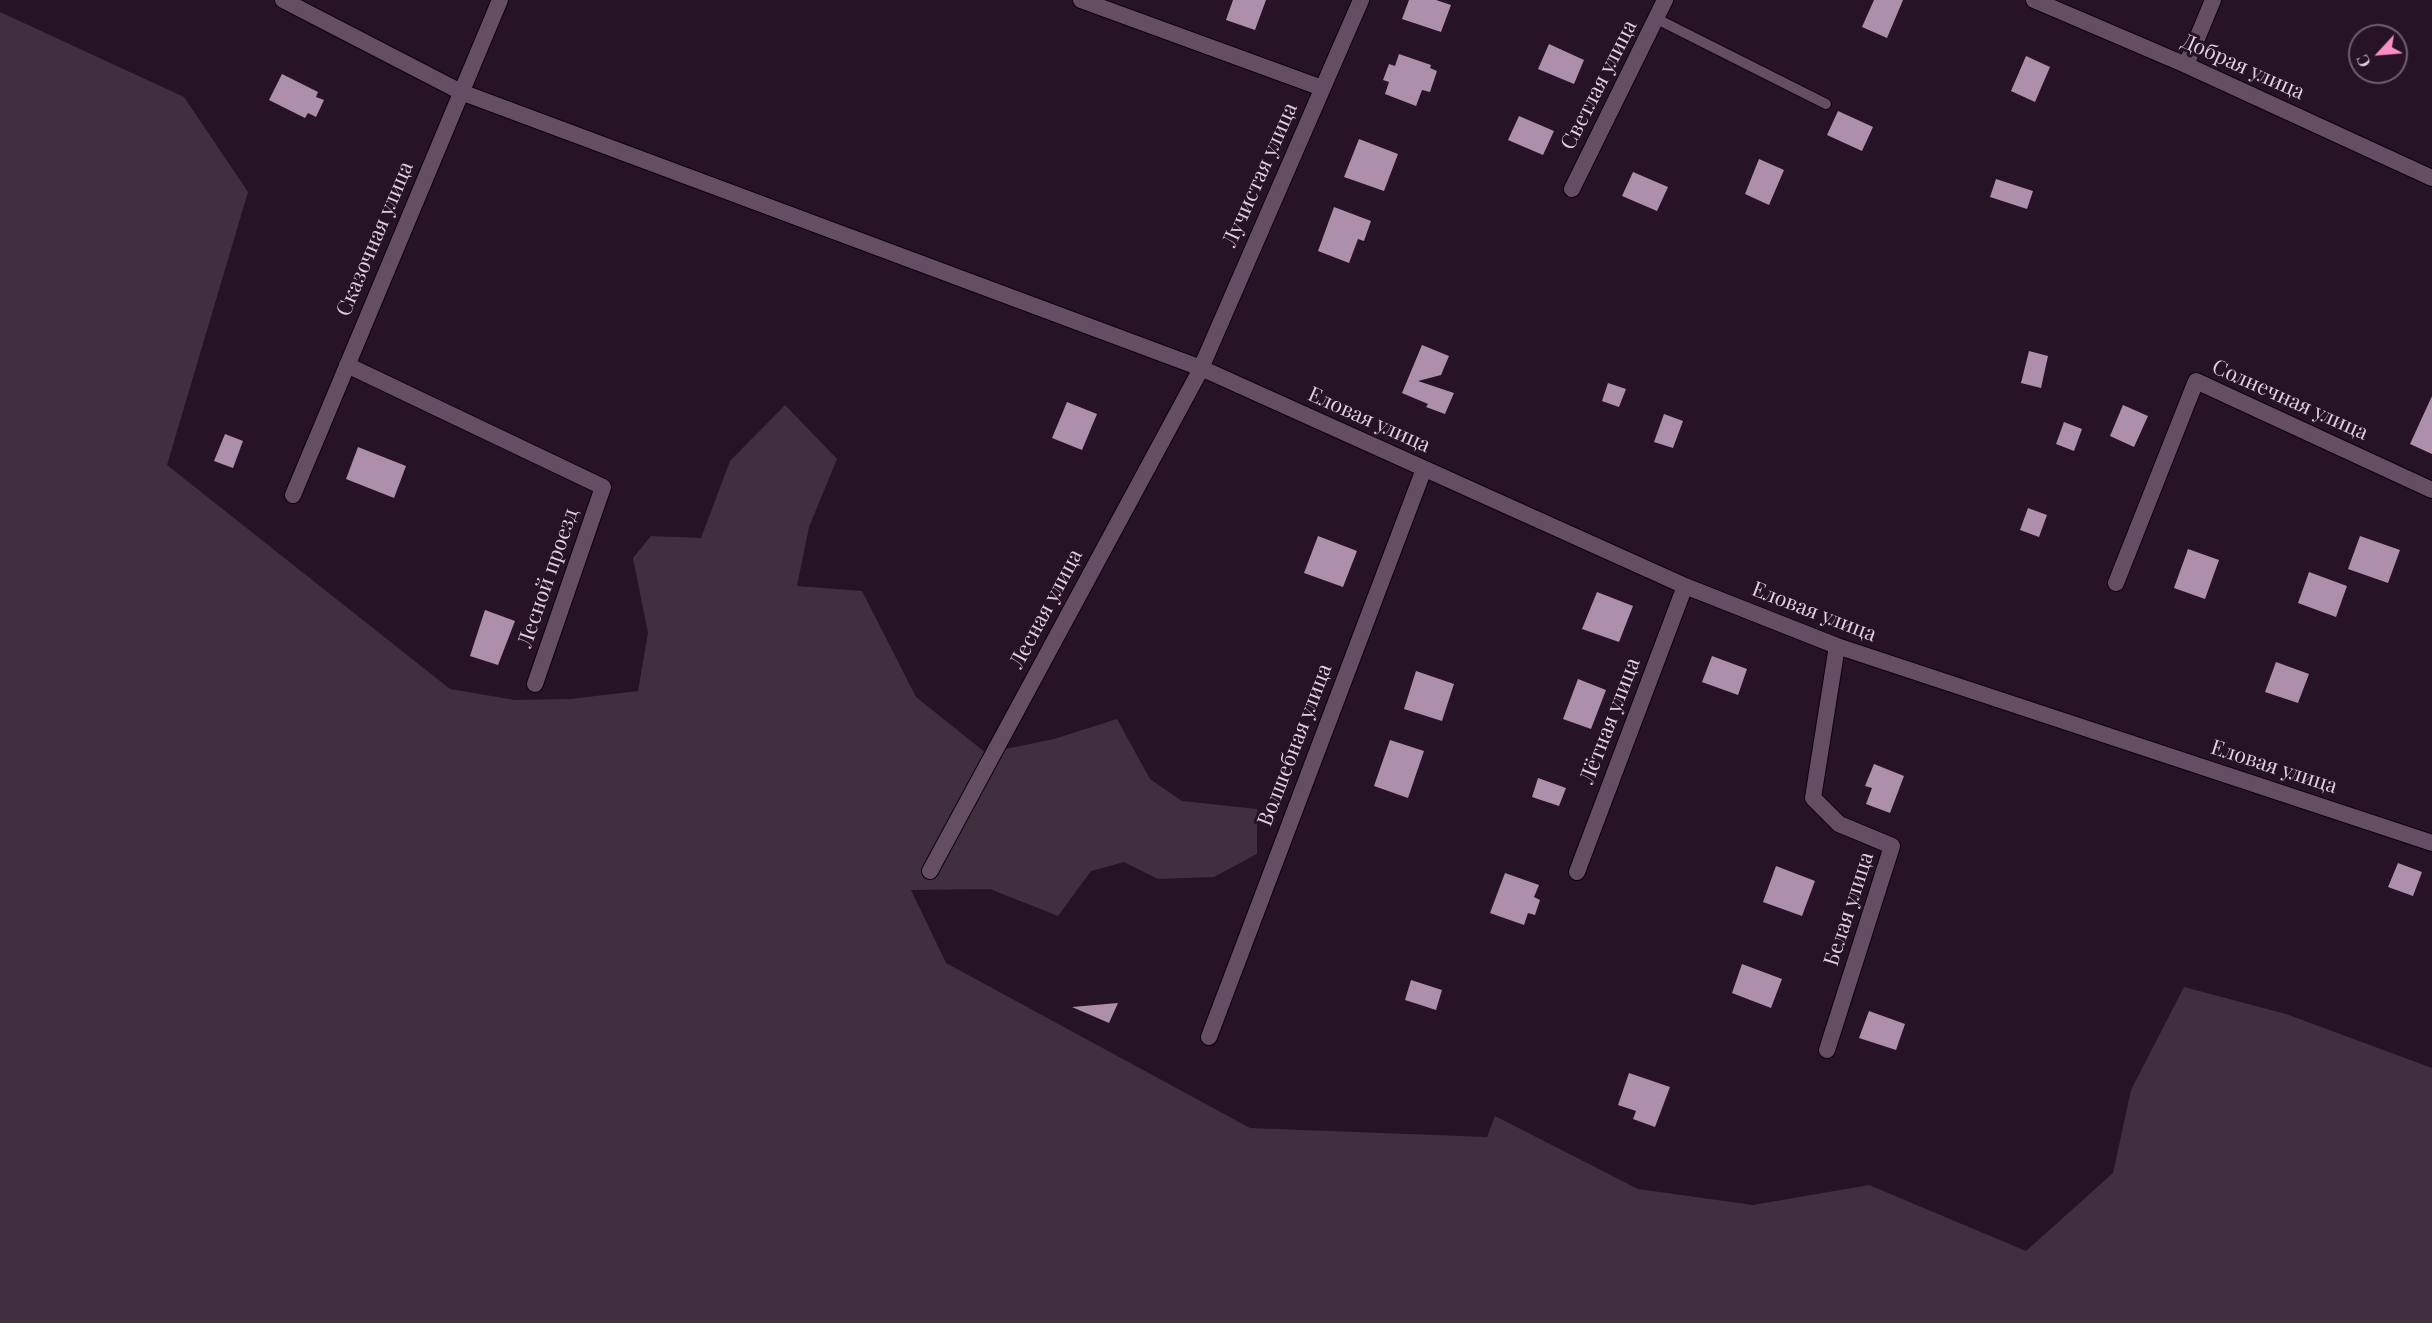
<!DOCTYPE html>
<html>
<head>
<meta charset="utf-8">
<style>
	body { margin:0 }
	#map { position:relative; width:2432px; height:1323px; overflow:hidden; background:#261326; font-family:"Playfair Display",serif }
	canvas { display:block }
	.north { position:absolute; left:2348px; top:24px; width:60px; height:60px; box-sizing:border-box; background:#261326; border:2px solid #705f6f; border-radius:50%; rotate:244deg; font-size:16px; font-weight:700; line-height:24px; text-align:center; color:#ded0dd }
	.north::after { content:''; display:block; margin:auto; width:21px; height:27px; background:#fa8fc8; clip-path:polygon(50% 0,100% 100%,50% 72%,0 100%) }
</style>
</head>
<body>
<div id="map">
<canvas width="2432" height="1323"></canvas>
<div class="north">С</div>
</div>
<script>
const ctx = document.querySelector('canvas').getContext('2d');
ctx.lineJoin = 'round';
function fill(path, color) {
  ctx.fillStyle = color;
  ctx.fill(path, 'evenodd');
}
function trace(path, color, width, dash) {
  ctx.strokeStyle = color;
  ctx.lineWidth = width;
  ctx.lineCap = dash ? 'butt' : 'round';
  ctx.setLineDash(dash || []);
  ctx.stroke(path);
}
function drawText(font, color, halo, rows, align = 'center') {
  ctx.font = font + ' "Playfair Display",serif';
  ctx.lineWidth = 6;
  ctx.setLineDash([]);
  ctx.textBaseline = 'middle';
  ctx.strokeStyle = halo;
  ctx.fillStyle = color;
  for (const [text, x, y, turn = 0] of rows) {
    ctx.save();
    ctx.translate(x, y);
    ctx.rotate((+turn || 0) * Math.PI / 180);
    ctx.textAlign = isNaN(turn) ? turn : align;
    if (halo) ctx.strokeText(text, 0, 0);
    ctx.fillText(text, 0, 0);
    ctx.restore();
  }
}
fill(new Path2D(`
	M0,12L184,97L248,192L167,465L450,689L515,700L570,699L638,691L648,633L633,558L651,536L701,538L730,461L785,405L837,459L809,527L797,586L862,591L916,697L986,753L1054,739L1117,719L1150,779L1182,801L1257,809V854L1214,877L1158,879L1124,862L1091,871L1058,916L990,889L911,890L946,963L1250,1128L1487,1137L1495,1116L1638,1189L1753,1205L1869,1185L2026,1251L2113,1173L2131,1090L2184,987L2286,1014L2432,1068V1323H0Z`), '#402f3f');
fill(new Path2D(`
	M1233,0H1266L1255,30L1226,20Z
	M1409,0H1436L1451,5L1441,32L1402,19Z
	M1874,0H1903L1887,38L1862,27Z
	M1549,44L1584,60L1574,84L1538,69Z
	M1399,54L1431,65L1430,68L1437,71L1430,92L1422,90L1416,106L1385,94L1389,82L1383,80L1389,64L1395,66Z
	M2026,56L2050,67L2035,102L2011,91Z
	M282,74L318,92L316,97L324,100L316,117L308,113L305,118L269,100Z
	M1838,111L1873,127L1862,151L1827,135Z
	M1519,116L1554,131L1543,155L1508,140Z
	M1359,139L1398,154L1384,191L1344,177Z
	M1759,159L1784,170L1769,205L1745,194Z
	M1633,172L1668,187L1657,211L1622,196Z
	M1996,179L2033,191L2027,209L1990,197Z
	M1334,207L1371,221L1364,241L1358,239L1349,263L1318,251Z
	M1422,345L1449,356L1441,375L1418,381L1454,393L1445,414L1426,407L1428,404L1402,393Z
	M2029,351L2048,356L2041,388L2021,383Z
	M1608,383L1626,389L1619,407L1602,401Z
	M2432,396V454L2410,444Z
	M1067,402L1097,414L1082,450L1052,438Z
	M2123,405L2148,416L2134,447L2110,436Z
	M1664,414L1683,421L1673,448L1654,442Z
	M2064,422L2082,429L2074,451L2056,444Z
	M225,434L243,441L233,468L214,461Z
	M358,447L406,466L394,498L346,479Z
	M2028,508L2047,515L2039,537L2020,530Z
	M1318,536L1357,551L1343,587L1304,573Z
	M2360,536L2400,550L2388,583L2348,569Z
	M2188,549L2219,560L2205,599L2174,588Z
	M2309,572L2347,586L2336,617L2298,603Z
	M1597,592L1633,606L1619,642L1582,629Z
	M485,610L515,621L498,665L470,656Z
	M1712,656L1747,669L1738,695L1702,682Z
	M2276,662L2309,674L2298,703L2265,692Z
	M1416,671L1454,684L1442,721L1404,709Z
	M1578,679L1606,690L1591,729L1563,719Z
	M1390,740L1424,751L1408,798L1374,786Z
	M1874,764L1904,776L1890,813L1866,804L1872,788L1865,786Z
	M1538,778L1566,788L1559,806L1532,797Z
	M2398,863L2422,872L2413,896L2388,887Z
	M1776,866L1815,881L1802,916L1763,902Z
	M1505,873L1539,885L1534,897L1540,900L1535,915L1528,913L1524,925L1490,913Z
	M1742,964L1782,979L1771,1008L1732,993Z
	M1411,980L1442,990L1436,1010L1405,1000Z
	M1118,1003L1109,1023L1072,1007Z
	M1869,1011L1905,1024L1896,1050L1859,1038Z
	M1629,1073L1670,1087L1655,1127L1633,1119L1636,1111L1618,1105Z`), '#ad8fab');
const service = new Path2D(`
	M1657,19L1826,104`);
const minor = new Path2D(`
	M283,0L461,92L1201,368L1685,586L1837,646L2432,843
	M1081,0L1322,88
	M2034,0L2186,65L2432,178
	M2186,65L2213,0
	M1572,189L1665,0
	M347,365L603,487L535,684
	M1201,368L1361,0
	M293,495L500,0
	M2116,583L2196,381L2432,490
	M930,871L1201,369
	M1577,872L1685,586
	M1209,1037L1424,469
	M1827,1050L1892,846L1839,824L1813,798L1837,646`);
trace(service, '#0e010e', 12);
trace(minor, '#0e010e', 18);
trace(service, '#654e64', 10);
trace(minor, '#654e64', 16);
drawText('21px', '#ded0dd', '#261326', [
	["Добрая улица",2243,67,24],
	["Светлая улица",1599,85,-63],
	["Лучистая улица",1260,175,-66],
	["Сказочная улица",375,239,-67],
	["Солнечная улица",2290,400,24],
	["Еловая улица",1369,420,24],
	["Лесной проезд",548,578,-71],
	["Лесная улица",1046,609,-62],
	["Еловая улица",1814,612,21],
	["Лётная улица",1610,721,-69],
	["Волшебная улица",1295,745,-69],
	["Еловая улица",2274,767,18],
	["Белая улица",1849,909,-72]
]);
</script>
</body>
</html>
